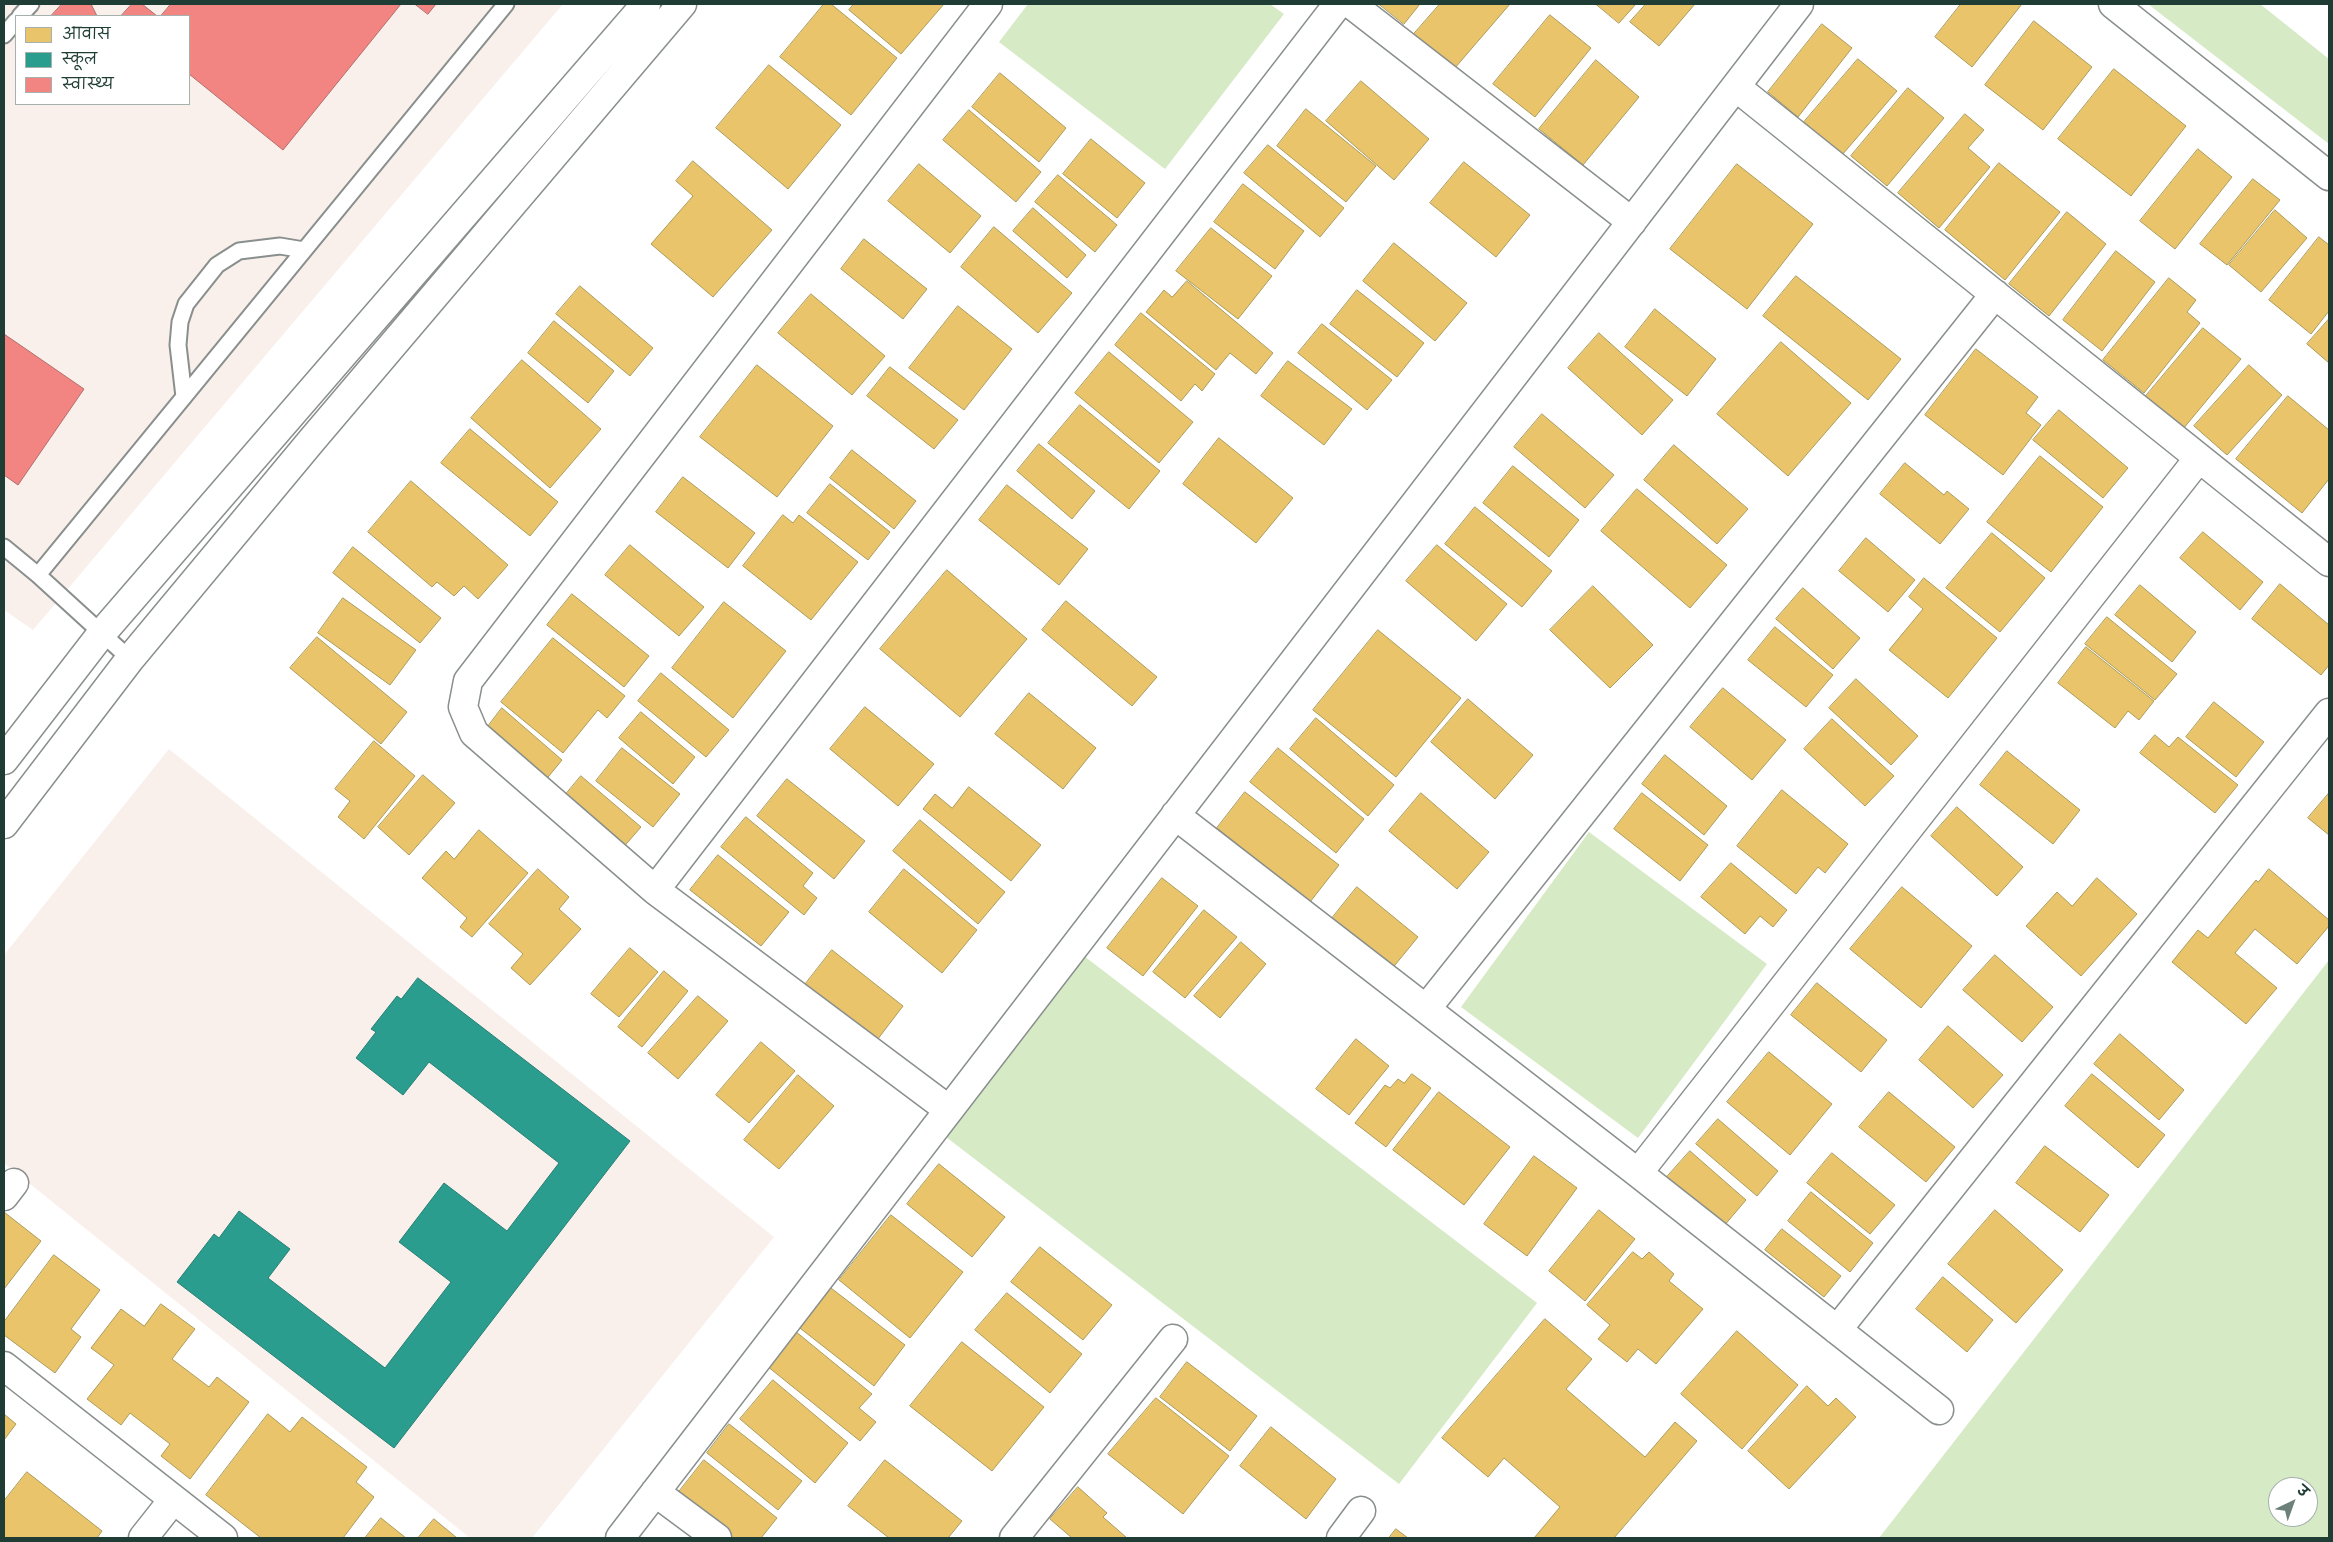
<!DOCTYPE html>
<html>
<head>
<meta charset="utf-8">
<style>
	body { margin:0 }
	#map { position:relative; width:2333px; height:1542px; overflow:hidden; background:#fff; font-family:"Comic Neue","Playpen Sans Deva",sans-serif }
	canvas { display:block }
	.frame { position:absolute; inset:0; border:5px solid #1f3d34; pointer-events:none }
	.legend { position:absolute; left:15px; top:15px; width:175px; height:90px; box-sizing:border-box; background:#fff; border:1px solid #a5b1ae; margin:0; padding:6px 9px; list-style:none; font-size:15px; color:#1f3d34 }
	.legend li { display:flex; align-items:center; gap:10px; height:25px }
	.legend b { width:25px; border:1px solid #a5b1ae }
	.north { position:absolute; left:2268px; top:1477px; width:50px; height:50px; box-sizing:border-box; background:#fff; border:1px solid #a5b1ae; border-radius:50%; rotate:42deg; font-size:14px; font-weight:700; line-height:20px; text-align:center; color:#1f3d34 }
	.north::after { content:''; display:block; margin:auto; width:18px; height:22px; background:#6d817b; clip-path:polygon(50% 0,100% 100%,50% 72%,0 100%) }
</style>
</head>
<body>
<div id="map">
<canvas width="2333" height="1542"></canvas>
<div class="frame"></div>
<ul class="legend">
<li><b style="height:14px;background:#e9c46a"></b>आवास</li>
<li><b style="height:14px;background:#2a9d8f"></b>स्कूल</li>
<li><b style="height:14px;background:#f28482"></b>स्वास्थ्य</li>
</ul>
<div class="north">उ</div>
</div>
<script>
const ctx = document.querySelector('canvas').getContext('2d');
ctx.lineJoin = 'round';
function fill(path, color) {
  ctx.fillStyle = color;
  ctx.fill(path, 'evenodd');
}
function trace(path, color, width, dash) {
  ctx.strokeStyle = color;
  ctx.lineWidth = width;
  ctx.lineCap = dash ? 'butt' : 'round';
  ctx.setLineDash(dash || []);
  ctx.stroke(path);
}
fill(new Path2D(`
	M4,4H563L33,630L4,610ZM16,16H189V104H16Z
	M169,749L774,1237L532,1538H470L4,1163V955Z`), '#f9f0ec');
fill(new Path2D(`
	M1028,4H1270L1284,14L1165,169L999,42Z
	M2148,4H2260L2329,59V144Z
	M1589,832L1767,964L1638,1138L1461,1007Z
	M1084,956L1537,1303L1399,1484L946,1137Z
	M2329,960V1538H1879ZM2278,1487H2308V1517H2278Z`), '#d5eac5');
const homes = new Path2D(`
	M824,4H831L897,58L851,115L780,57Z
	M854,4H944L901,54L849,10Z
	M1379,4H1420L1404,24Z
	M1440,4H1510L1454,69L1413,35Z
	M1596,4H1636L1619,23Z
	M1646,4H1695L1659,46L1630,22Z
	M1961,4H2022L1972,67L1935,37Z
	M1550,15L1591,48L1535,117L1493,84Z
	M2034,21L2092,67L2043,130L1985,85Z
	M1822,24L1852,48L1798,117L1768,92Z
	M1858,59L1897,91L1842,155L1804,122Z
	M1596,60L1639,97L1583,165L1539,129Z
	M769,65L841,125L788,189L716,128Z
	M2114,69L2186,126L2131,196L2058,139Z
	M1000,73L1066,128L1039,162L972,107Z
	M1361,81L1429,139L1394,180L1326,121Z
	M1908,88L1944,118L1887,186L1851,156Z
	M1306,109L1376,166L1346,202L1277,146Z
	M969,110L1041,172L1016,202L943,140Z
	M1965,114L1984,130L1968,148L1990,167L1939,228L1898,193Z
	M1091,139L1145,183L1117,218L1063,174Z
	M1268,145L1344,208L1320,237L1244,173Z
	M2198,149L2232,177L2175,249L2140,221Z
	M693,161L772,230L713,297L651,244L693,196L676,181Z
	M1464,162L1530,215L1496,257L1430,203Z
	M1999,163L2060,212L2005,280L1945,230Z
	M919,164L981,216L950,253L888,201Z
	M1737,164L1813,224L1747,309L1670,249Z
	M1058,175L1117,225L1095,252L1035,202Z
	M2253,179L2280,200L2227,265L2200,244Z
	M1243,184L1304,231L1275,269L1214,222Z
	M1033,208L1086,255L1067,278L1013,231Z
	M2275,210L2307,238L2261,292L2229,265Z
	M2067,212L2106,244L2049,316L2009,284Z
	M994,227L1072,293L1038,333L961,267Z
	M1211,228L1272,276L1238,319L1176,271Z
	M2319,237L2329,245V311L2311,334L2269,300Z
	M864,239L927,289L903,319L841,269Z
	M1394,243L1467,303L1435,341L1363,281Z
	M2116,251L2155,282L2102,351L2063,320Z
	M1796,276L1901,359L1868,400L1763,316Z
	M2169,278L2196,300L2187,312L2200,323L2144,393L2103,360Z
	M1187,281L1273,353L1256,374L1230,353L1216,370L1146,312L1164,290L1172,297Z
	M580,286L653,348L630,376L556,314Z
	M1357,290L1424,343L1397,377L1330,324Z
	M811,294L885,356L852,395L778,333Z
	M958,306L1012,349L964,410L909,368Z
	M1655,309L1716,359L1687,396L1625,347Z
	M1141,313L1215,374L1202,391L1195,384L1181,401L1115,345Z
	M2329,319V363L2307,344Z
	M554,321L614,371L588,403L528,353Z
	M1322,324L1392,380L1367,410L1298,353Z
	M2203,328L2241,359L2183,429L2145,397Z
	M1599,333L1673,400L1642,435L1568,368Z
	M1781,342L1851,403L1788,476L1717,414Z
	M1976,349L2038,397L2026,413L2041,425L2003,475L1925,415Z
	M1109,352L1193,422L1159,463L1075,393Z
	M522,360L601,429L550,488L471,418Z
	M1288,361L1352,409L1324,445L1261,396Z
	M757,365L833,426L777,497L700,437Z
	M2249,365L2282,395L2227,455L2194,426Z
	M890,367L958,420L934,449L867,396Z
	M2288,396L2329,430V479L2302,513L2236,459Z
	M1080,405L1160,471L1129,509L1048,443Z
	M2059,410L2128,468L2103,498L2033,440Z
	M1542,414L1614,475L1585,508L1514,447Z
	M470,429L558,502L530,536L441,463Z
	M1219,438L1293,498L1256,543L1183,484Z
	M1039,444L1095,491L1072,519L1017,471Z
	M1674,445L1748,509L1717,544L1644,480Z
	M852,450L916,501L894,529L830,478Z
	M2040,456L2103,507L2051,572L1987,522Z
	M1905,463L1944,495L1947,491L1969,509L1940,544L1880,494Z
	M1513,466L1579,520L1549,557L1483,503Z
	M683,477L755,533L728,568L656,512Z
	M411,481L508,565L478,599L464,586L454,596L437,582L432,587L368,532Z
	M830,484L890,532L868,560L807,513Z
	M1007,485L1088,549L1059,585L979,520Z
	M1637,489L1727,565L1690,608L1601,531Z
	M1475,507L1552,571L1522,607L1445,544Z
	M783,515L793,523L799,515L858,562L811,620L743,566Z
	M2203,532L2263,582L2240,610L2180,558Z
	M1992,533L2045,578L2000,632L1946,588Z
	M1866,538L1915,580L1888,612L1839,571Z
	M630,545L704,607L679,636L605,575Z
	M1437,545L1507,604L1476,641L1406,581Z
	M353,547L441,618L420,643L333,573Z
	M947,570L1027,639L960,717L880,649Z
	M1924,578L1997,638L1948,698L1889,650L1923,609L1909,597Z
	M2280,584L2329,625V665L2321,675L2252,619Z
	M2140,585L2196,632L2172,662L2115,615Z
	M1593,586L1653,645L1610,688L1550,630Z
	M1803,588L1860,638L1833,669L1776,619Z
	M572,594L649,656L624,687L547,625Z
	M343,598L416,650L390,685L318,633Z
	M1066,601L1157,677L1132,706L1042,630Z
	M724,602L786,651L733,718L672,668Z
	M2107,617L2177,674L2155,700L2085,644Z
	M1775,627L1833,675L1806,707L1748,660Z
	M1378,630L1461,698L1396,777L1313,710Z
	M317,637L407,712L381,744L290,668Z
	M553,638L625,696L607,718L598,710L563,753L501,702Z
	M2086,647L2154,701L2139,720L2128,711L2115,728L2058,683Z
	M661,673L729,730L706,757L638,701Z
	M1856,679L1918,736L1891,765L1829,708Z
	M1723,688L1786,740L1752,780L1690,727Z
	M1029,693L1096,748L1063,789L995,734Z
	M1468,699L1533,755L1495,799L1431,742Z
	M2214,702L2264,742L2236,777L2186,737Z
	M865,707L934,764L898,806L830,749Z
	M502,708L562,760L544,782L483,733Z
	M641,712L695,757L673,784L619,738Z
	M1316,718L1394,785L1368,816L1290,749Z
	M1832,719L1894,776L1865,806L1804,749Z
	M2155,735L2169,747L2178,737L2238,785L2215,813L2140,753Z
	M374,741L415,776L364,839L338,817L350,801L335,789Z
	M622,748L680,794L653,827L596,781Z
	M1278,748L1364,819L1336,853L1250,782Z
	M2007,751L2080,810L2053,844L1980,785Z
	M1665,755L1727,806L1704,835L1642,784Z
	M423,775L455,803L409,855L378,827Z
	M581,776L641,827L621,850L562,799Z
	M787,779L865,841L834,879L757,816Z
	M969,787L1041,845L1011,881L923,809L935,794L952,808Z
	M1782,790L1848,844L1825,873L1818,867L1796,894L1737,846Z
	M1245,792L1339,865L1310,902L1217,828Z
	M1421,793L1489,852L1457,889L1389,831Z
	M1642,793L1708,845L1680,881L1614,829Z
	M2329,793V835L2308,818Z
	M1957,807L2023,867L1997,896L1931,836Z
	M746,817L813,873L803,886L817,898L804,915L721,847Z
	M920,820L1005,892L978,924L893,851Z
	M479,830L528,873L472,937L460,927L467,918L422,878L446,851L454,859Z
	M718,855L789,912L761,946L690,890Z
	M1731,863L1787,910L1773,927L1760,916L1745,934L1701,897Z
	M538,869L569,897L559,909L581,929L530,985L511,968L523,954L489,924Z
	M904,869L977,930L942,973L869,912Z
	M2269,869L2329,920V926L2297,964L2255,929L2235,953L2277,988L2246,1024L2172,962L2198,930L2208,938L2256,880L2258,882Z
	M1162,878L1198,906L1143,976L1107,948Z
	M2097,878L2137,914L2081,976L2026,926L2057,892L2072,906Z
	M1357,887L1418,937L1386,976L1325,927Z
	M1902,887L1972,946L1921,1008L1850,949Z
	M1204,910L1237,937L1185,998L1153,972Z
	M1241,942L1266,964L1220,1018L1194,996Z
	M630,948L658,972L619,1017L591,994Z
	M832,950L903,1006L871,1048L800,991Z
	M1995,955L2053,1007L2022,1042L1963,990Z
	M664,971L688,991L642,1047L618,1027Z
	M1817,983L1887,1040L1861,1072L1791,1015Z
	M698,996L728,1021L678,1079L648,1053Z
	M1948,1026L2003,1075L1973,1108L1919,1060Z
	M2120,1034L2184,1090L2159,1120L2094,1064Z
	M1356,1039L1389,1066L1349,1115L1316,1089Z
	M761,1042L795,1071L749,1123L716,1095Z
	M1769,1052L1832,1104L1790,1155L1727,1102Z
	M1412,1074L1431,1088L1386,1147L1355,1123L1385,1085L1390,1088L1398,1079L1404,1083Z
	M2092,1074L2165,1135L2138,1168L2065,1106Z
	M798,1075L834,1106L779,1169L744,1140Z
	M1439,1092L1510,1147L1464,1205L1393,1150Z
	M1889,1092L1955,1147L1926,1182L1859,1127Z
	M1718,1119L1778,1171L1757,1196L1696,1144Z
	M2045,1146L2109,1195L2080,1232L2016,1183Z
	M1690,1151L1746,1200L1723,1227L1666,1178Z
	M1832,1153L1895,1205L1870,1234L1807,1183Z
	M1534,1156L1577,1188L1527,1256L1484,1224Z
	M939,1164L1005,1217L972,1257L907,1204Z
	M1811,1192L1873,1243L1850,1272L1788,1221Z
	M1599,1210L1635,1239L1585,1301L1549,1271Z
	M1995,1210L2063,1270L2016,1323L1948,1264Z
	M4,1212L41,1241L4,1289Z
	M891,1215L963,1272L910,1338L839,1280Z
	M1782,1229L1841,1276L1824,1297L1765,1250Z
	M1040,1247L1112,1305L1083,1340L1011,1282Z
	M1633,1252L1642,1259L1649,1252L1674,1274L1669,1281L1703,1309L1656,1364L1638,1349L1627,1362L1598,1339L1610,1325L1587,1305Z
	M54,1255L100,1290L71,1329L81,1337L55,1373L4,1335V1322Z
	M1943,1277L1993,1320L1967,1352L1916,1309Z
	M827,1285L905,1345L874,1386L796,1325Z
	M1007,1293L1082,1354L1050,1393L975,1330Z
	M161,1304L195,1329L172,1359L209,1387L217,1377L249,1402L190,1479L161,1456L170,1444L130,1413L121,1425L87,1399L114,1365L91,1348L121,1309L144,1326Z
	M1545,1319L1592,1359L1566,1389L1645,1457L1675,1422L1697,1441L1614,1538H1534L1560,1507L1504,1458L1488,1477L1442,1438Z
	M795,1331L872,1394L859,1408L876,1422L860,1441L767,1366Z
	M1737,1331L1798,1385L1742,1449L1681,1394Z
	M962,1342L1044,1407L992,1471L910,1406Z
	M1187,1362L1257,1416L1230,1451L1160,1397Z
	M773,1380L848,1443L815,1483L740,1419Z
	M1807,1386L1828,1406L1836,1398L1856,1417L1789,1489L1748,1451Z
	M1156,1398L1229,1456L1183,1514L1108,1454Z
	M4,1414L16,1424L4,1440Z
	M268,1414L290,1432L302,1417L367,1467L356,1482L374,1497L343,1538H261L206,1495Z
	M729,1424L802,1481L778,1510L707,1453Z
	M1271,1427L1336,1479L1306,1519L1240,1466Z
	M704,1460L777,1518L761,1538H724L674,1498Z
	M885,1460L962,1521L948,1538H889L848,1506Z
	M27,1472L102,1531L97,1538H4V1501Z
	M1078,1487L1107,1513L1103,1517L1127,1538H1072L1050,1519Z
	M381,1518L406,1538H365Z
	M434,1519L457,1538H418Z
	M1396,1529L1408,1538H1389Z`);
fill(homes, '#e9c46a');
trace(homes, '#ac9c5a', 1);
const schools = new Path2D(`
	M418,978L630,1141L394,1448L177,1282L214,1234L219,1238L239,1211L290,1249L268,1278L385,1368L451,1282L399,1242L444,1183L507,1231L559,1163L429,1062L403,1095L356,1058L376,1032L371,1029L397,996L401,999Z`);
fill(schools, '#2a9d8f');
trace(schools, '#278074', 1);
const health = new Path2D(`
	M62,4H91L97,16H51Z
	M132,4H142L157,16H121Z
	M171,4H401L283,150L189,74V16H161Z
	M415,4H436L428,14Z
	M4,334L84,389L18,485L4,475Z`);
fill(health, '#f28482');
trace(health, '#b36f6b', 1);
const lane = new Path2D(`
	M20,16L31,4
	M4,35L16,21
	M184,397L178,345L180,322L186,304L217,265L239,251L280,246L304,250
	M4,547L38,575L130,659
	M38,575L506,4`);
const street = new Path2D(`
	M1351,4L1632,222
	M2113,4L2329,176
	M1736,87L2329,562
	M1175,815L1638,1173L1939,1410
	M655,890L1338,4
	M1426,1009L1995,294
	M949,1110L655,890L474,733L463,707L468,681L988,4
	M1638,1173L2199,458
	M4,1196L14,1183
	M1837,1330L2329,713
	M4,1366L223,1538
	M655,1492L717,1538
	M143,1538L173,1500
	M620,1538L1799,4
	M1014,1538L1173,1339
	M1341,1538L1361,1511`);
const secondary = new Path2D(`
	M4,760L102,633L646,4
	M4,824L130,659L312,440L682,4`);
trace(lane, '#898f8d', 19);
trace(street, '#898f8d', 31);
trace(secondary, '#898f8d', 31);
trace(lane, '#fff', 15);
trace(street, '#fff', 28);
trace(secondary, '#fff', 28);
</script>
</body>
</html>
